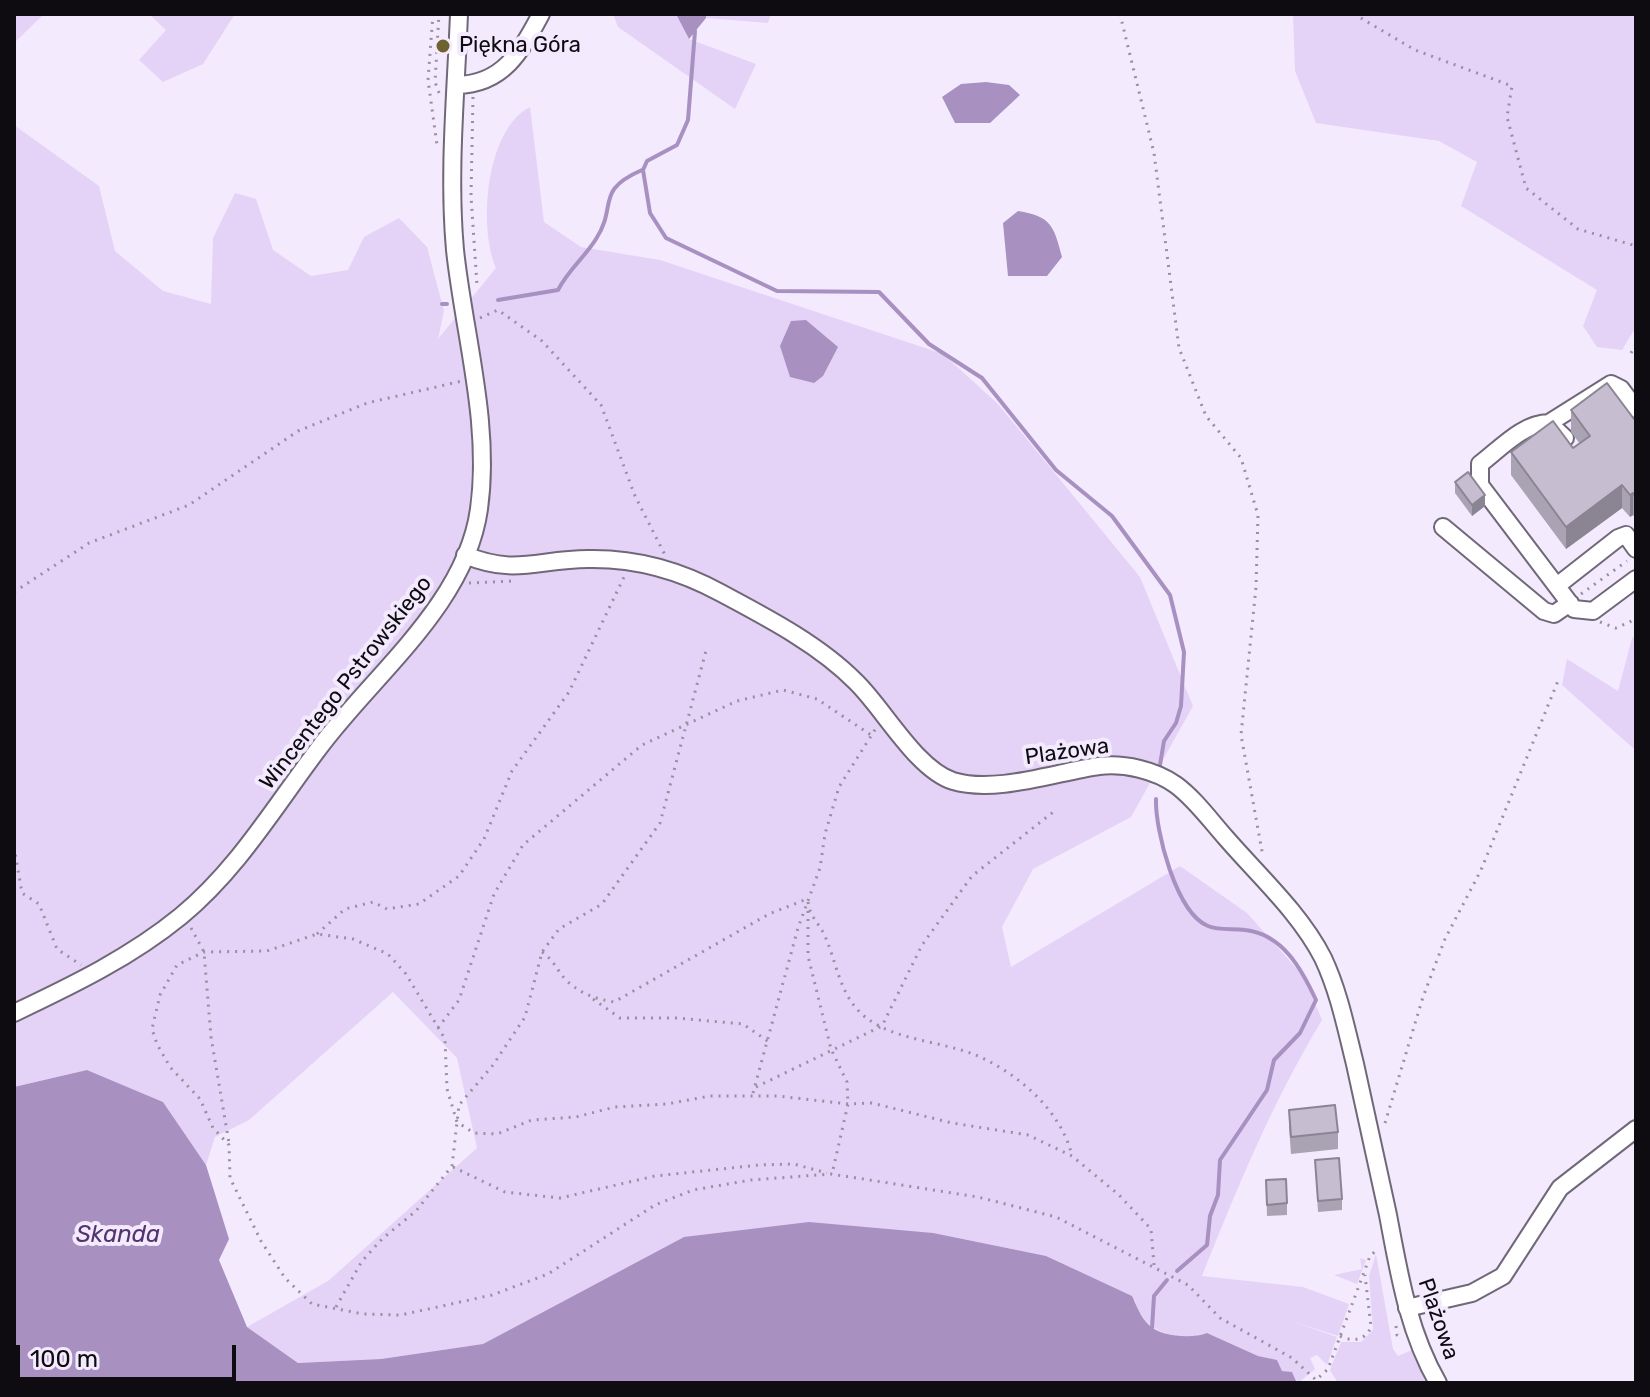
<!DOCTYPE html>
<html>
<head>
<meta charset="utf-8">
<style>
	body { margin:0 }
	#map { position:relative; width:1650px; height:1397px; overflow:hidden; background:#f3eafe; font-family:Rubik,sans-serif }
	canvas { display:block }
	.frame { position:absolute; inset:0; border:16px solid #0e0b11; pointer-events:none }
	.scale { position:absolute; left:16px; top:1345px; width:220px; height:36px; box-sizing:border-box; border:4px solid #0e0b11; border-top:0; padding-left:10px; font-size:24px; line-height:28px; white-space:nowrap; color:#0e0b11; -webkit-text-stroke:6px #f3eafe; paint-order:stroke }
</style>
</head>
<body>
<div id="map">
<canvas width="1650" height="1397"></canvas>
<div class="frame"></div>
<div class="scale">100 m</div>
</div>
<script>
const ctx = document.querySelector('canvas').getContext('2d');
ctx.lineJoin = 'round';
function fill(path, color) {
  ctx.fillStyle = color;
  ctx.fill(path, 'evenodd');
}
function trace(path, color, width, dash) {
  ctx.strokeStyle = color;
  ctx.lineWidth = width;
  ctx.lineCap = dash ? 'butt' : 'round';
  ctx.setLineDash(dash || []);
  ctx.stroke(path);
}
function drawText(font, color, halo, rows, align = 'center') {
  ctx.font = font + ' Rubik,sans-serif';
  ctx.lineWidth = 8;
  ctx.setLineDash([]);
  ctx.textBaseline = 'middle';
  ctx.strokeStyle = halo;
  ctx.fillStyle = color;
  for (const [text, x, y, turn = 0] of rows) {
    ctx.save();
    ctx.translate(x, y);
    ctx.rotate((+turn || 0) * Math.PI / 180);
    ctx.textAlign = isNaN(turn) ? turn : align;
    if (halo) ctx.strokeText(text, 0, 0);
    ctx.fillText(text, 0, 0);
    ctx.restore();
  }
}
fill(new Path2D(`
	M14,14L42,16L14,43Z
	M149,14H235L203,64L163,82L139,60L166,30Z
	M613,14H676L689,39L756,64L735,109L618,27Z
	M706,14H771L768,23L706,18Z
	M1293,14H1636V327L1622,350L1597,347L1583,326L1597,290L1461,206L1477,162L1439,141L1316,123L1295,71Z
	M530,107L544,222L581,247L660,260L943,354L998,404L1140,577L1193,706L1131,817L1033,869L1002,927L1011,967L1180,866L1247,913L1305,978L1322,1020C1273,1101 1237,1188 1202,1276L1303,1287L1349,1304L1338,1336L1289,1320L1337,1337L1327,1365L1317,1355L1310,1358L1315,1369L1298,1383L1292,1373L1282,1371L1276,1360L1258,1356L1207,1333C1180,1344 1140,1331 1135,1300L684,1237L483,1344L381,1359L298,1363L247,1327L328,1281L477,1148L457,1058L393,992L249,1120L215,1137L206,1165L163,1102L87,1070L14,1087V125L99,186L115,251L163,291L211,304L213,238L235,193L256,199L273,250L311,276L348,270L364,237L399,218L427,247L444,311L438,339L496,268C478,226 486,129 530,107Z
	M1636,637V746L1633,748L1562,685L1567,659L1618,691L1632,638Z
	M1376,1254L1393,1349L1398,1356L1412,1350L1429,1383H1338L1330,1370L1341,1342H1361L1373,1330L1369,1276Z
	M1360,1258L1366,1260L1357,1284L1334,1275L1362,1269Z`), '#e4d3f7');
fill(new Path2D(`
	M676,14H706V18L689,39Z
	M986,82L1009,85L1020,95L990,123H955L942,97L961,84Z
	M1018,211C1051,216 1054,226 1062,257L1047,276H1008L1003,223Z
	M806,320L838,347L823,376L814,383L790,377L780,346L791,321Z
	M87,1070L163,1102L206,1165L229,1239L219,1260L247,1327L298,1363L381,1359L483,1344L684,1237L809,1222L933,1233L1046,1256L1132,1296C1137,1306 1140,1317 1149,1325C1161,1337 1192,1339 1207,1333L1258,1356L1277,1360L1282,1371L1292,1372L1297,1383H14V1087Z`), '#a890c0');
trace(new Path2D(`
	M695,31L688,120L677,145L647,161L643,170L650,213L666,238L777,291L879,292L929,344L982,378L1056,470L1112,516L1170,595L1184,652L1181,706L1176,723L1164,741L1159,771
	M498,300L558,290C568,270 585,257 596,239C618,205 594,191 642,170
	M442,304H447
	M1156,799C1155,830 1176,913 1208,926C1220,931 1233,928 1245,930C1283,934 1302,970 1316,1000L1300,1033L1274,1060L1267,1090L1220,1160L1218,1195L1210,1216L1207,1245L1177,1271
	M1152,1328L1154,1296L1167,1280`), '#a890c0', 4);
const minor = new Path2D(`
	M457,85C504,84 521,51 541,14
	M1549,423L1611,384L1621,389L1636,409
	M1565,438L1549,423C1523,423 1500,449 1480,464V485L1574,609L1593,611L1636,579
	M1443,527L1544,611L1554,614L1570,603
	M465,555C516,576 538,559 588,559C635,558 679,570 721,593C766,617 820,645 856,682C884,709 916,769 953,781C996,794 1056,772 1099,766C1124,763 1155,770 1176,785C1195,799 1210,820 1226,838C1259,876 1300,913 1323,958C1339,992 1346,1028 1355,1064C1366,1114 1377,1164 1388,1215C1399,1273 1408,1331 1438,1383
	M1558,585L1618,538L1626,535L1636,549
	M14,1013C73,985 131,957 181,916C238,869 275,806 319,748C373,675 466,604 479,509C491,423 464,335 455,250C448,173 456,91 459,14
	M1407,1308L1472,1293L1503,1276L1560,1188L1636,1129`);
trace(minor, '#706878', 20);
trace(new Path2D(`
	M433,14L428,80L437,145
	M1120,14L1154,153L1179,348L1206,416L1241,458L1258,515L1256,587L1241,735L1263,857
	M1354,14L1415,50L1512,86L1507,117L1526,188L1578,229L1636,246
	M439,93L435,82L439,14
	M473,97L471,196L477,285
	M480,318L498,310L542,341L601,405L635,496L665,555
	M1631,353L1636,344
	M469,583L513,581
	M14,592L89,543L189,505L298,431L367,403L462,381
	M1581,594L1627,561
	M1600,622L1616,628L1636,619
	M14,847L22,893L39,904L57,949L81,965
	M808,902C810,917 818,922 824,934C837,962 839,995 864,1016C893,1040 939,1041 973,1054C1016,1071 1062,1111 1072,1156
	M808,911V956L831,1049L847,1082L848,1104L832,1174
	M191,928L204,952L211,1037L229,1143
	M317,934L345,909L373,902L387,909L419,904L459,876L484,839L512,771L569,692L624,577
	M542,952C554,960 557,971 567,981C581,994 596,999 614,1002L769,914L807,899
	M593,999L620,1018H677L743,1024L769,1042
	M438,1028L459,1000L494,894L523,845L642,745L737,701L783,690L817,699L871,735
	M756,1087L882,1026L922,945L972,876L1057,809
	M753,1093L798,928L820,868L825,834L839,787L876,728
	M1385,1123L1423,997L1445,939L1481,870L1558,681
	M453,1167L505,1192L560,1198L655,1176L759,1165L794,1164L827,1173
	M1154,1265L1151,1229L1119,1195L1072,1156L1028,1135L952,1123L872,1103L848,1104L778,1096H710L667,1104L615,1107L576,1117L532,1120L497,1134L474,1133L457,1122L447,1089L445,1039L406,974L388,954L353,939L317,934L267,951L204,952L177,965L160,995L152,1029L157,1044L170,1067L200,1099L213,1128L229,1145L230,1178L261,1241L285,1278L312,1304L363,1314L401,1315L492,1295L548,1274L655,1205L693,1190L751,1180L831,1174L978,1197L1056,1217L1188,1285L1220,1318L1292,1358L1316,1380L1328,1369L1370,1256L1378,1249
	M336,1307L362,1261L382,1239L416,1211L452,1166L459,1105L493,1065L525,1017L542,952L559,929L602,904L660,823L707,647
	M1396,1326L1397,1335L1402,1339
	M1431,1328L1446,1314
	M1340,1336C1352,1342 1365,1341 1371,1327L1365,1275`), '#97909f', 3, [2, 6]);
trace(minor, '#fff', 16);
fill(new Path2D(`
	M1571,410L1634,419L1636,417V520L1633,515L1630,517L1622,508L1566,549L1511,475V452L1573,448L1580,444L1571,432Z
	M1455,482L1485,506L1472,516L1455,493Z
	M1289,1110L1338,1132V1149L1291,1154L1289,1127Z
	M1315,1160L1342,1199V1210L1318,1212Z
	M1266,1180L1287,1203V1215L1267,1216Z`), '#aaa3b3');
fill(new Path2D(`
	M1622,485V508L1566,549V527Z
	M1633,493V515L1630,517V495Z
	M1485,495V506L1472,516V505Z`), '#8b8492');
const building = new Path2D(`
	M1607,383L1634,419L1636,417V497L1633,493L1630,495L1622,485L1566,527L1511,452L1553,421L1573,448L1590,436L1571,410Z
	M1468,472L1485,495L1472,505L1455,482Z
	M1335,1105L1338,1132L1291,1137L1289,1110Z
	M1339,1158L1342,1199L1318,1201L1315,1160Z
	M1286,1179L1287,1203L1267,1205L1266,1180Z`);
fill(building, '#c6bdd0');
trace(building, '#8b8492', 2);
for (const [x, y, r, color] of [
	[443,46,8,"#6e6330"]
]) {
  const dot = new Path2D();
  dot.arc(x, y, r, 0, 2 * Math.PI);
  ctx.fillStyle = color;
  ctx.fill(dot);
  trace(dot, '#f3eafe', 3);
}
drawText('22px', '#0e0b11', '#f3eafe', [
	["Piękna Góra",459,46]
], 'left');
drawText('22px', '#0e0b11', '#f3eafe', [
	["Wincentego Pstrowskiego",346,683,-52],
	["Plażowa",1067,752,-8],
	["Plażowa",1438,1319,71]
]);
drawText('italic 24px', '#54336f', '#f3eafe', [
	["Skanda",118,1235]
]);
</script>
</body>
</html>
